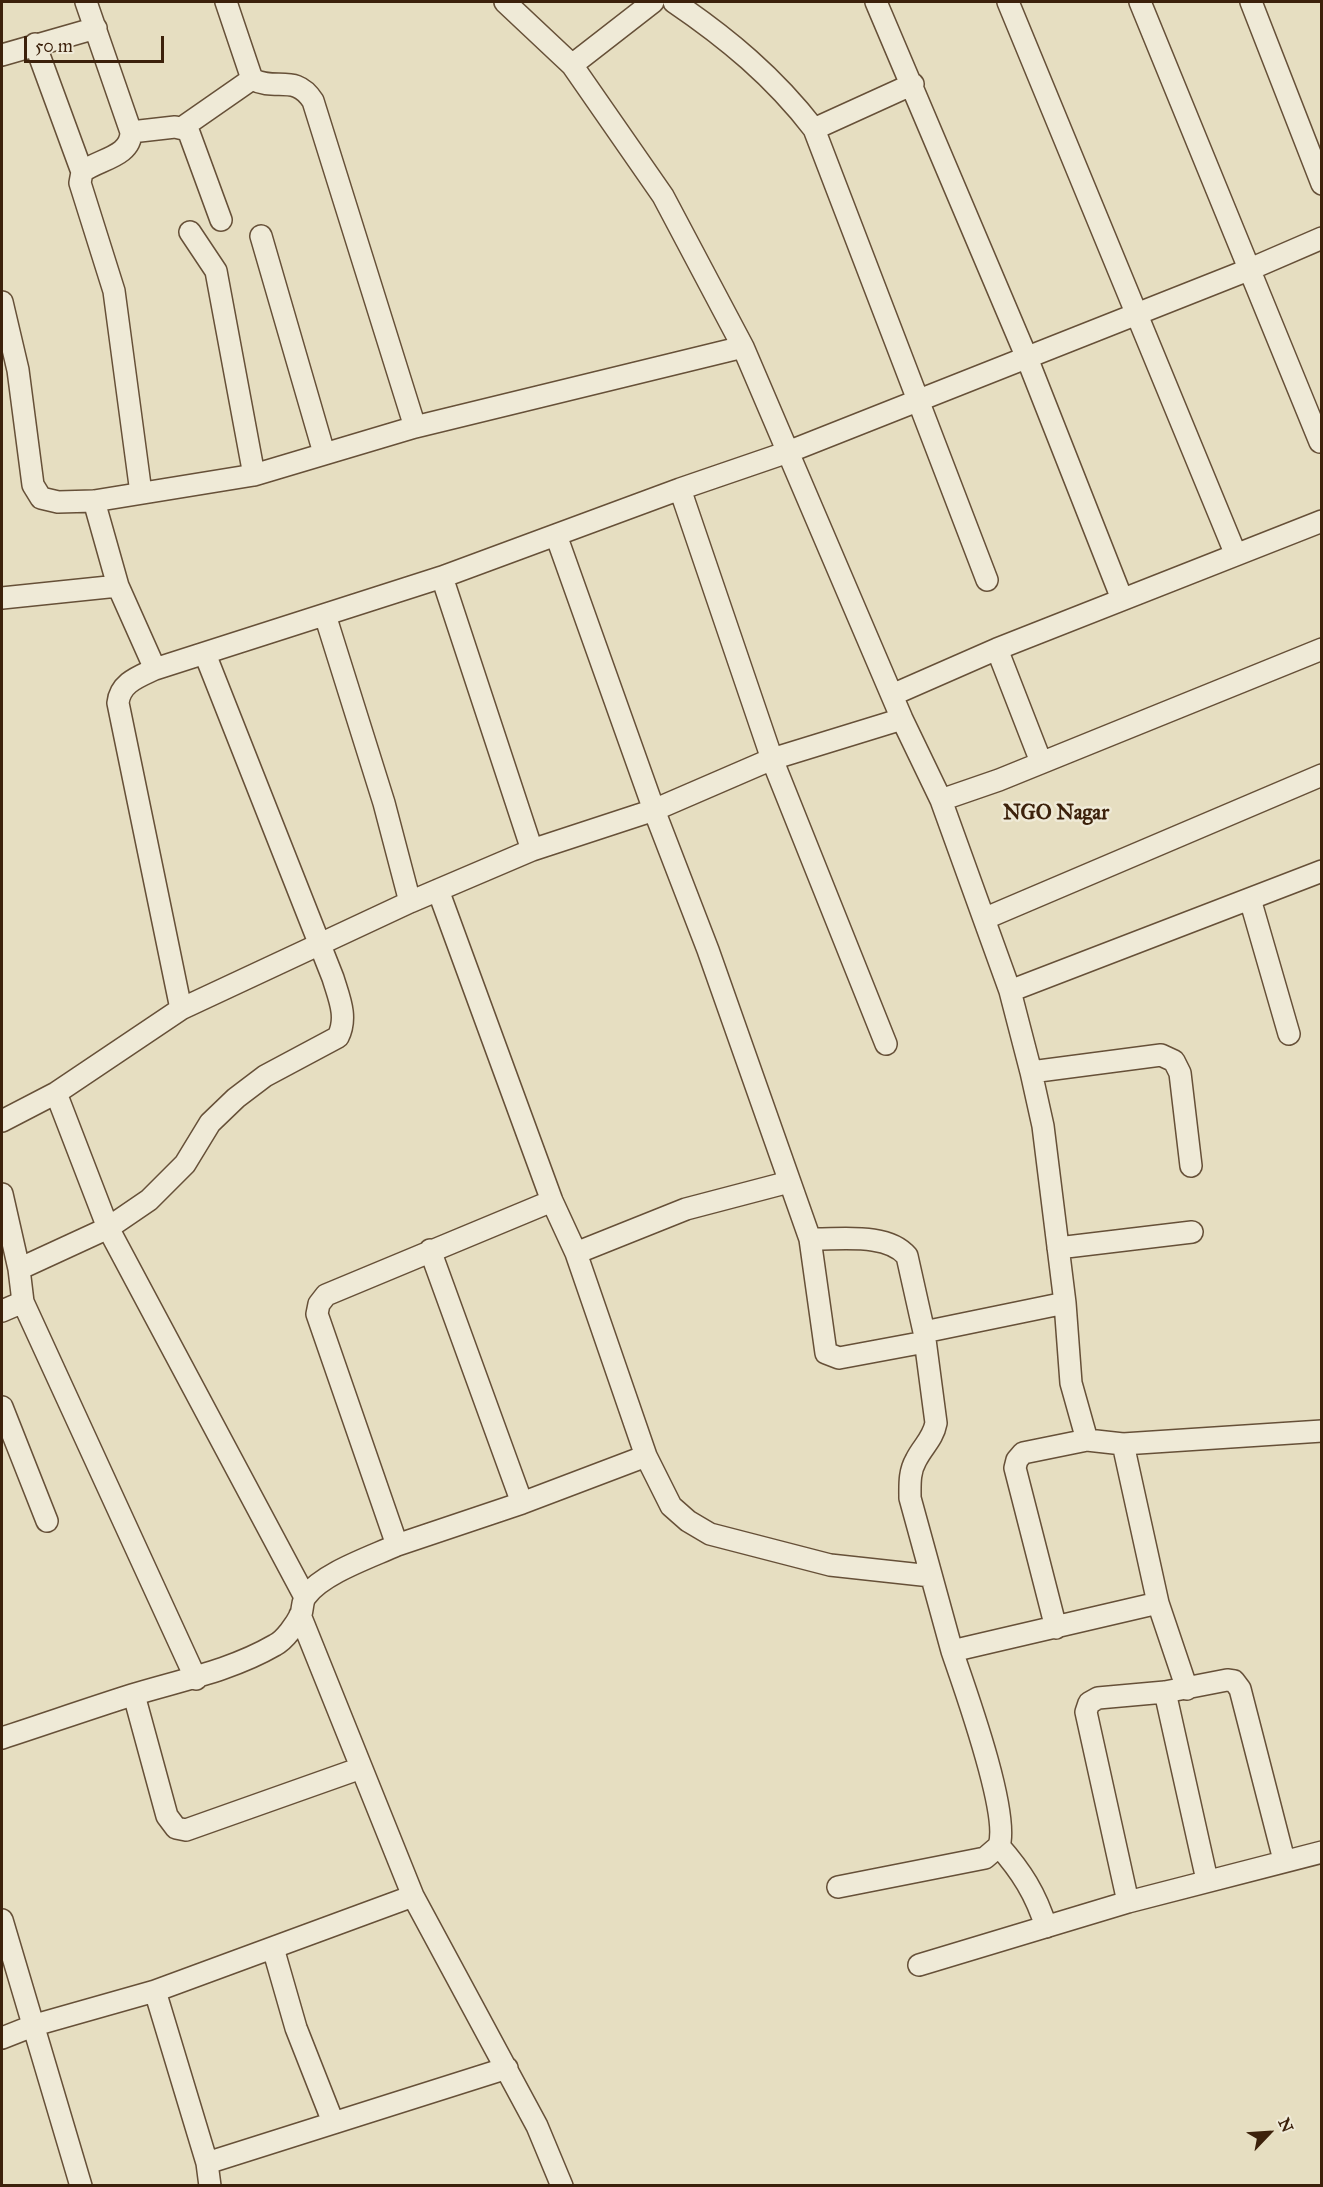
<!DOCTYPE html>
<html>
<head>
<meta charset="utf-8">
<style>
	body { margin:0 }
	#map { position:relative; width:1323px; height:2187px; overflow:hidden; background:#e6dec1; font-family:"IM FELL Great Primer",serif }
	canvas { display:block }
	.frame { position:absolute; inset:0; border:3px solid #3c210b; pointer-events:none }
	.north { position:absolute; left:1239px; top:2103px; width:60px; height:60px; -webkit-text-stroke:4px #efead7; paint-order:stroke; rotate:65deg; font-size:16px; font-weight:700; line-height:24px; text-align:center; color:#3c210b }
	.north::after { content:''; display:block; margin:auto; width:21px; height:27px; background:#3c210b; clip-path:polygon(50% 0,100% 100%,50% 72%,0 100%) }
	.scale { position:absolute; left:24px; top:36px; width:140px; height:27px; box-sizing:border-box; border:3px solid #3c210b; border-top:0; padding-left:8px; font-size:18px; line-height:21px; white-space:nowrap; color:#3c210b; -webkit-text-stroke:4px #efead7; paint-order:stroke }
</style>
</head>
<body>
<div id="map">
<canvas width="1323" height="2187"></canvas>
<div class="frame"></div>
<div class="north">N</div>
<div class="scale">50 m</div>
</div>
<script>
const ctx = document.querySelector('canvas').getContext('2d');
ctx.lineJoin = 'round';
function trace(path, color, width, dash) {
  ctx.strokeStyle = color;
  ctx.lineWidth = width;
  ctx.lineCap = dash ? 'butt' : 'round';
  ctx.setLineDash(dash || []);
  ctx.stroke(path);
}
function drawText(font, color, halo, rows, align = 'center') {
  ctx.font = font + ' "IM FELL Great Primer",serif';
  ctx.lineWidth = 5;
  ctx.setLineDash([]);
  ctx.textBaseline = 'middle';
  ctx.strokeStyle = halo;
  ctx.fillStyle = color;
  for (const [text, x, y, turn = 0] of rows) {
    ctx.save();
    ctx.translate(x, y);
    ctx.rotate((+turn || 0) * Math.PI / 180);
    ctx.textAlign = isNaN(turn) ? turn : align;
    if (halo) ctx.strokeText(text, 0, 0);
    ctx.fillText(text, 0, 0);
    ctx.restore();
  }
}
const minor = new Path2D(`
	M86,2L131,132C131,157 99,159 82,172L80,183L114,291L141,493
	M226,2L252,79C276,92 295,73 313,101L415,427
	M505,2L572,65L663,196L743,347L902,719L941,800L1010,991L1031,1072L1043,1126L1065,1303L1071,1383L1087,1440L1123,1444L1322,1431
	M674,2C727,38 774,77 814,129L913,84
	M876,2L1027,358L1122,599
	M1008,2L1236,555
	M1140,2L1320,442
	M1251,2L1322,184
	M35,44L82,172
	M2,55L96,28
	M572,65L653,2
	M183,127L252,79
	M814,129L987,580
	M131,132L175,127L188,130L221,220
	M190,232L216,271L254,475
	M261,236L324,453
	M2,302L18,370L33,485L41,498L58,502L94,501L254,475L415,427L743,347
	M680,489L772,759L886,1044
	M94,501L118,586L155,669
	M556,535L654,810L708,950L810,1239L826,1353L839,1358L925,1342
	M442,577L532,850
	M2,598L118,586
	M325,615L384,803L410,902
	M997,649L1041,762
	M892,695L997,649L1322,521
	M941,800L999,780L1322,649
	M438,890L552,1201L576,1253L646,1456L671,1506L688,1521L710,1534L830,1565L931,1576
	M1250,899L1289,1034
	M986,918L1322,775
	M1010,991L1322,871
	M181,1009L118,703C120,683 138,677 155,669L442,577L680,489L788,452L1248,270L1322,238
	M1031,1072L1161,1055L1174,1061L1180,1073L1191,1166
	M56,1093L108,1228L305,1597
	M2,1121L56,1093L181,1009L410,902L532,850L654,810L772,759L902,719
	M2,1194L19,1269L108,1228L149,1200L185,1164L210,1123L236,1098L265,1076L338,1037C348,1017 339,998 333,978L205,654
	M810,1239C839,1240 887,1232 907,1256L924,1332L1065,1303
	M1058,1248L1192,1232
	M430,1250L522,1503
	M576,1253L686,1209L789,1182
	M19,1269L23,1302L196,1679
	M2,1311L23,1302
	M924,1332L936,1423C933,1439 923,1446 916,1460C909,1472 910,1485 910,1498L952,1651
	M2,1407L47,1521
	M1123,1444L1158,1603
	M397,1545L522,1503L646,1456
	M300,1615L413,1896L537,2126L562,2186
	M1056,1628L1015,1468L1017,1460L1023,1453L1087,1440
	M1165,1692L1207,1880
	M134,1695L167,1816L176,1828L186,1830L361,1768
	M2,1738C45,1724 88,1709 132,1695C181,1680 230,1671 275,1645C285,1640 296,1624 301,1614C303,1608 302,1601 306,1596C323,1573 371,1557 397,1545L317,1314L319,1304L326,1295L552,1201
	M999,1846C1021,1871 1036,1894 1046,1927
	M838,1887L985,1858L999,1846C1010,1813 965,1689 952,1651L1158,1603L1187,1689
	M1128,1902L1086,1712L1089,1703L1098,1698L1165,1692L1227,1680L1234,1681L1240,1689L1284,1860
	M2,1920L81,2186
	M273,1948L296,2028L333,2122
	M919,1965L1128,1902L1322,1852
	M155,1991L207,2163L507,2068
	M2,2038L35,2025L155,1991L413,1896
	M207,2163L210,2186`);
trace(minor, '#665038', 24);
trace(minor, '#efead7', 21);
drawText('bold 21px', '#3c210b', '#efead7', [
	["NGO Nagar",1056,814]
]);
</script>
</body>
</html>
